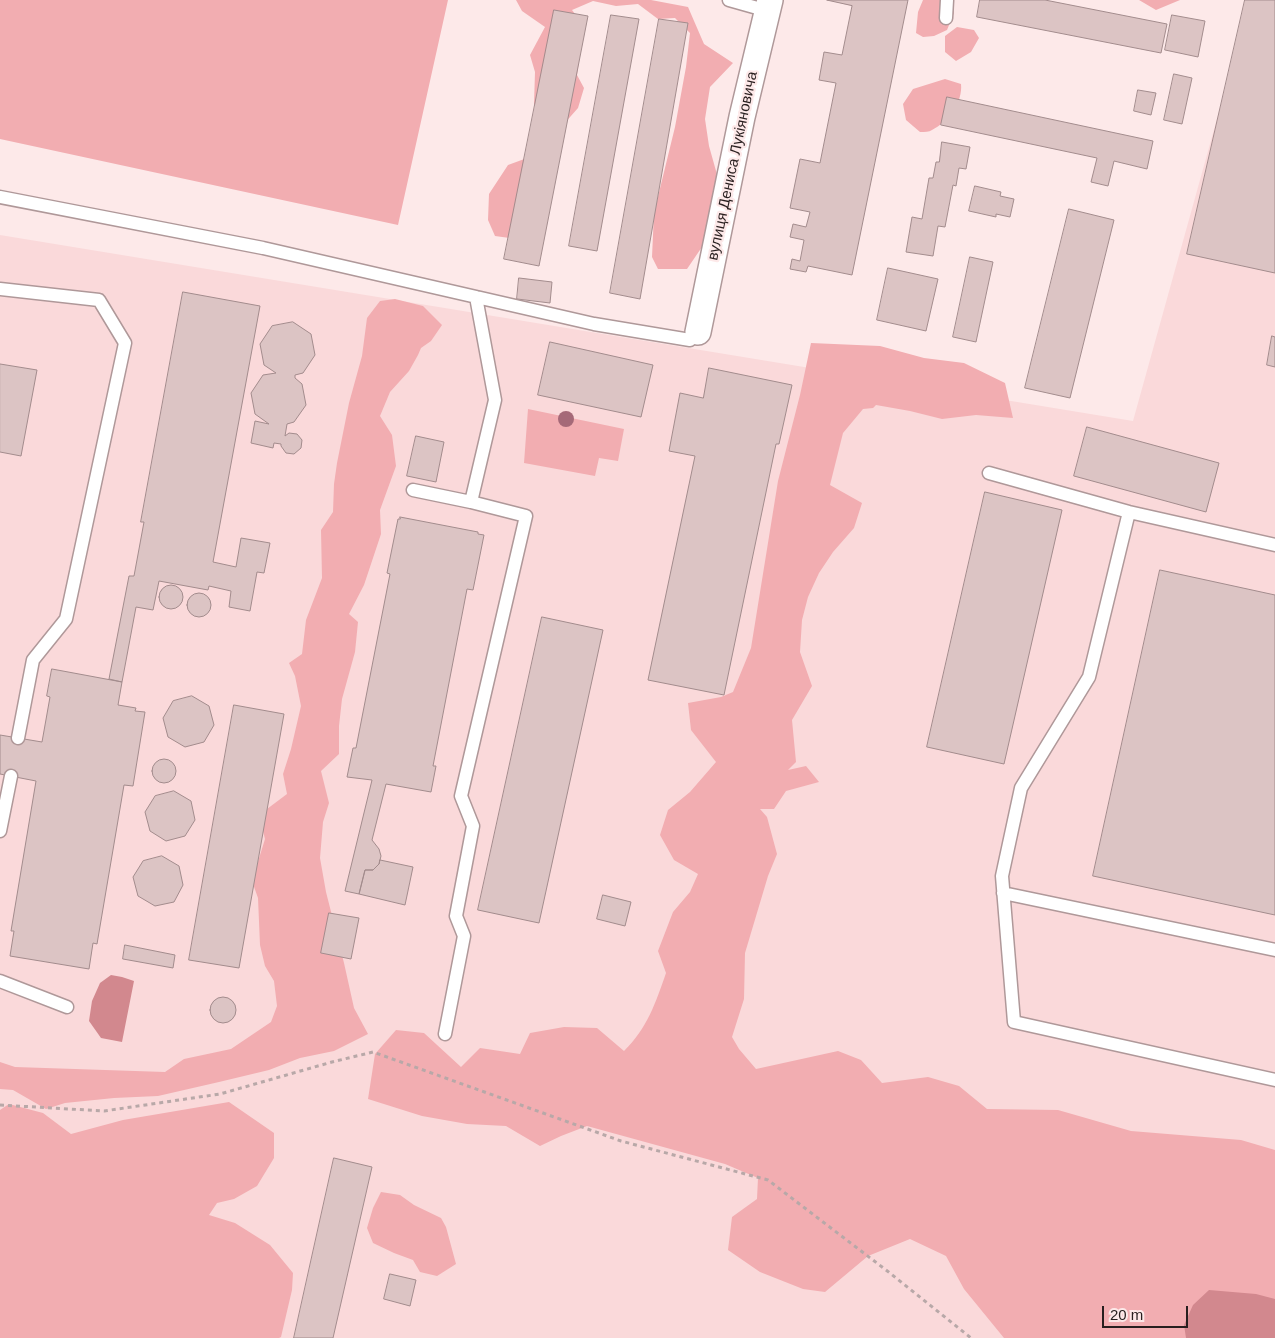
<!DOCTYPE html>
<html>
<head>
<meta charset="utf-8">
<style>
	body { margin:0 }
	#map { position:relative; width:1275px; height:1338px; overflow:hidden; background:#fde9e9; font-family:Arial,sans-serif }
	canvas { display:block }
	.scale { position:absolute; left:1102px; top:1306px; width:86px; height:22px; box-sizing:border-box; border:2px solid #281f1f; border-top:0; padding-left:6px; font-size:15px; line-height:18px; white-space:nowrap; color:#281f1f; -webkit-text-stroke:4px #fde9e9; paint-order:stroke }
</style>
</head>
<body>
<div id="map">
<canvas width="1275" height="1338"></canvas>
<div class="scale">20 m</div>
</div>
<script>
const ctx = document.querySelector('canvas').getContext('2d');
ctx.lineJoin = 'round';
function fill(path, color) {
  ctx.fillStyle = color;
  ctx.fill(path, 'evenodd');
}
function trace(path, color, width, dash) {
  ctx.strokeStyle = color;
  ctx.lineWidth = width;
  ctx.lineCap = dash ? 'butt' : 'round';
  ctx.setLineDash(dash || []);
  ctx.stroke(path);
}
function drawText(font, color, halo, rows, align = 'center') {
  ctx.font = font + ' Arial,sans-serif';
  ctx.lineWidth = 4.5;
  ctx.setLineDash([]);
  ctx.textBaseline = 'middle';
  ctx.strokeStyle = halo;
  ctx.fillStyle = color;
  for (const [text, x, y, turn = 0] of rows) {
    ctx.save();
    ctx.translate(x, y);
    ctx.rotate((+turn || 0) * Math.PI / 180);
    ctx.textAlign = isNaN(turn) ? turn : align;
    if (halo) ctx.strokeText(text, 0, 0);
    ctx.fillText(text, 0, 0);
    ctx.restore();
  }
}
fill(new Path2D(`
	M1250,0H1275V1338H0V235L1133,421Z`), '#fad9da');
fill(new Path2D(`
	M0,0H448L398,225L0,139Z
	M516,0H651L688,7L704,44L733,63L710,87L705,119L709,146L718,178L704,244L687,269H658L652,257L654,213L675,127L686,67L690,33L675,18L658,19L638,4L616,6L593,1L572,10L582,23L581,47L577,75L584,88L578,108L563,125L546,124L534,104L535,72L530,55L545,27L522,11Z
	M923,0H951L954,13L947,30L934,36L923,37L916,33L918,12Z
	M1139,0H1180L1156,10Z
	M957,27L974,30L979,38L971,52L956,61L945,52V36Z
	M945,79L961,84C963,102 948,122 932,130C929,132 925,132 920,132L906,120L903,104L913,89Z
	M538,154L524,240L495,236L488,220L489,194L508,165Z
	M395,299L423,306L442,325L431,341L421,348L418,355L409,371L390,392L380,416L392,435L396,466L380,510L381,534L364,585L349,614L358,622L355,652L342,699L339,726V754L321,771L329,803L323,822L320,858L326,892L344,963L354,1008L368,1034L334,1051L300,1058L269,1070L219,1082L158,1096L114,1098L65,1103L46,1109L13,1090L0,1089V1062L15,1067L165,1072L184,1059L231,1049L271,1022L277,1006L274,981L265,966L260,945L258,898L252,881L265,839L259,815L287,794L283,774L291,749L301,706L295,676L289,663L302,654L306,620L322,578L321,530L333,512L334,484L337,463L349,403L362,356L367,318L380,301Z
	M811,343L880,346L924,358L964,363L1005,383L1013,418L976,415L942,419L910,411L876,405L873,408L863,409L843,433L830,485L862,503L854,528L833,552L819,573L808,597L802,620L800,652L812,686L792,720L796,762L788,770L806,766L819,782L786,791L774,809H760L767,817L777,854L768,876L745,953L744,999L732,1037L739,1049L756,1069L838,1051L861,1060L882,1083L928,1077L959,1086L987,1109L1058,1110L1131,1131L1241,1140L1275,1150V1303L1190,1338H1004L964,1289L946,1256L910,1239L868,1256L825,1292L803,1289L760,1272L728,1250L732,1217L757,1199L758,1178L725,1164L587,1126L561,1136L540,1146L506,1126L467,1124L422,1116L368,1099L375,1054L396,1030L424,1033L461,1067L480,1048L520,1054L530,1033L564,1027L597,1028L624,1051C647,1029 656,1002 666,973L658,951L673,912L690,892L698,874L674,860L660,835L668,810L690,792L716,762L691,730L688,703L721,697L733,692L751,648L778,481L800,395Z
	M528,409L624,429L618,461L599,458L595,476L524,463Z
	M229,1102L274,1133V1158L257,1186L234,1199L217,1203L209,1215L235,1223L270,1245L293,1273L292,1290L281,1337L279,1338H0V1110L9,1104L43,1113L71,1134L123,1120Z
	M381,1192L400,1195L414,1205L441,1218L446,1227L456,1264L437,1276L420,1272L413,1260L394,1253L373,1243L367,1228L373,1208Z`), '#f2adb1');
fill(new Path2D(`
	M111,975L122,977L134,981L122,1042L101,1038L89,1021L92,1001L100,983Z
	M1209,1290L1256,1294L1275,1299V1338H1186L1184,1325L1193,1305Z`), '#d2888e');
const building = new Path2D(`
	M827,0H908L852,275L808,266L806,272L790,269L792,259L800,261L804,240L790,237L793,224L806,227L810,212L790,208L800,159L820,163L836,83L819,80L824,52L842,55L852,6Z
	M980,0H1045L1167,24L1161,53L977,17Z
	M1245,0H1275V273L1187,254Z
	M554,10L588,16L539,266L504,259Z
	M611,15L639,19L597,251L569,246Z
	M1172,15L1205,21L1198,57L1165,50Z
	M659,19L688,23L640,299L610,293Z
	M1174,74L1192,78L1182,124L1164,120Z
	M1138,90L1156,93L1151,115L1134,111Z
	M947,97L1153,141L1147,169L1114,161L1108,186L1091,182L1097,158L941,125Z
	M942,142L970,147L966,169L959,168L956,186L953,185L945,227L938,226L933,256L906,252L912,217L922,219L929,178H933L936,162H939Z
	M975,186L1001,192L1000,196L1014,199L1010,217L996,214V217L969,211Z
	M1069,209L1114,220L1070,398L1025,388Z
	M970,257L993,262L976,342L953,337Z
	M888,268L938,279L926,331L877,320Z
	M519,278L552,282L550,303L517,299Z
	M183,292L260,306L213,562L236,567L241,538L270,543L264,573L257,572L250,611L229,607L231,591L209,586L208,590L159,581L153,610L136,607L122,682L109,679L129,576H134L144,522H141Z
	M293,322L311,334L315,355L303,373L295,375V378L302,384L306,405L294,422L287,424L285,436L289,433L297,434L302,440L301,448L294,454L286,453L281,446V444L274,443L273,448L251,443L255,421L269,424L255,414L251,393L263,375L276,373L264,365L260,344L272,326Z
	M1272,336L1275,337V367L1267,365Z
	M550,342L653,365L641,417L538,395Z
	M0,364L37,370L21,456L0,452Z
	M709,368L792,385L779,444H776L724,695L648,680L695,456L669,451L680,393L703,398Z
	M1087,427L1219,463L1206,512L1074,476Z
	M416,436L444,442L436,482L407,476Z
	M985,492L1062,510L1004,764L927,747Z
	M400,517L478,532V534L484,535L473,590L467,589L433,766H436L431,792L386,784L372,840L379,849L381,856L379,864L373,870H365L359,894L345,891L372,780L347,777L353,748H356L390,574L387,573L398,519H400Z
	M1160,570L1275,595V915L1093,876Z
	M159 597a12 12 0 1 1 24 0a12 12 0 1 1-24 0Z
	M187 605a12 12 0 1 1 24 0a12 12 0 1 1-24 0Z
	M542,617L603,630L539,923L478,910Z
	M52,669L122,682L118,705L136,708L135,711L145,712L133,786L124,785L97,944L93,943L89,969L10,956L14,931H11L36,781L0,774V735L42,742L50,697L47,696Z
	M192,696L209,706L214,725L204,742L185,747L168,737L163,718L173,701Z
	M234,705L284,714L239,968L189,960Z
	M152 771a12 12 0 1 1 24 0a12 12 0 1 1-24 0Z
	M174,791L191,801L195,820L185,836L166,841L150,831L145,812L155,796Z
	M162,856L179,866L183,885L174,902L155,906L138,896L133,877L143,861Z
	M380,860L413,867L405,905L359,894L365,870H373L379,864Z
	M603,895L631,902L625,926L597,919Z
	M329,913L359,918L351,959L321,953Z
	M125,945L175,955L173,968L123,959Z
	M210 1010a13 13 0 1 1 26 0a13 13 0 1 1-26 0Z
	M334,1158L372,1167L333,1338H294Z
	M390,1274L416,1280L410,1306L384,1299Z`);
fill(building, '#dcc4c4');
trace(building, '#a38c8d', 1);
const service = new Path2D(`
	M729,0L768,11
	M946,18L947,0
	M0,197L263,248L594,324L690,340L698,332
	M0,289L99,300L125,343L66,619L33,660L18,738
	M989,473L1129,512L1275,545
	M413,490L471,502L526,516L461,796L473,826L456,916L464,936L445,1034
	M471,502L495,400L476,297
	M1129,512L1089,677L1021,788L1002,876L1014,1022L1275,1080
	M0,831L11,776
	M1003,893L1275,950
	M0,981L67,1007`);
const minor = new Path2D(`
	M698,332L742,117L770,0`);
trace(service, '#af9899', 15);
trace(minor, '#af9899', 28);
trace(new Path2D(`
	M0,1105L104,1111L220,1094L332,1062L373,1052L621,1141L768,1180L886,1270L971,1338`), '#b8a8a8', 3, [4, 4]);
trace(service, '#fff', 12);
trace(minor, '#fff', 25);
ctx.fillStyle = '#a56978';
for (const [x, y] of [
	[566,419]
]) {
  ctx.beginPath();
  ctx.arc(x, y, 8, 0, 2 * Math.PI);
  ctx.fill();
}
drawText('15px', '#281f1f', '#fde9e9', [
	["вулиця Дениса Лукіяновича",733,166,-78]
]);
</script>
</body>
</html>
